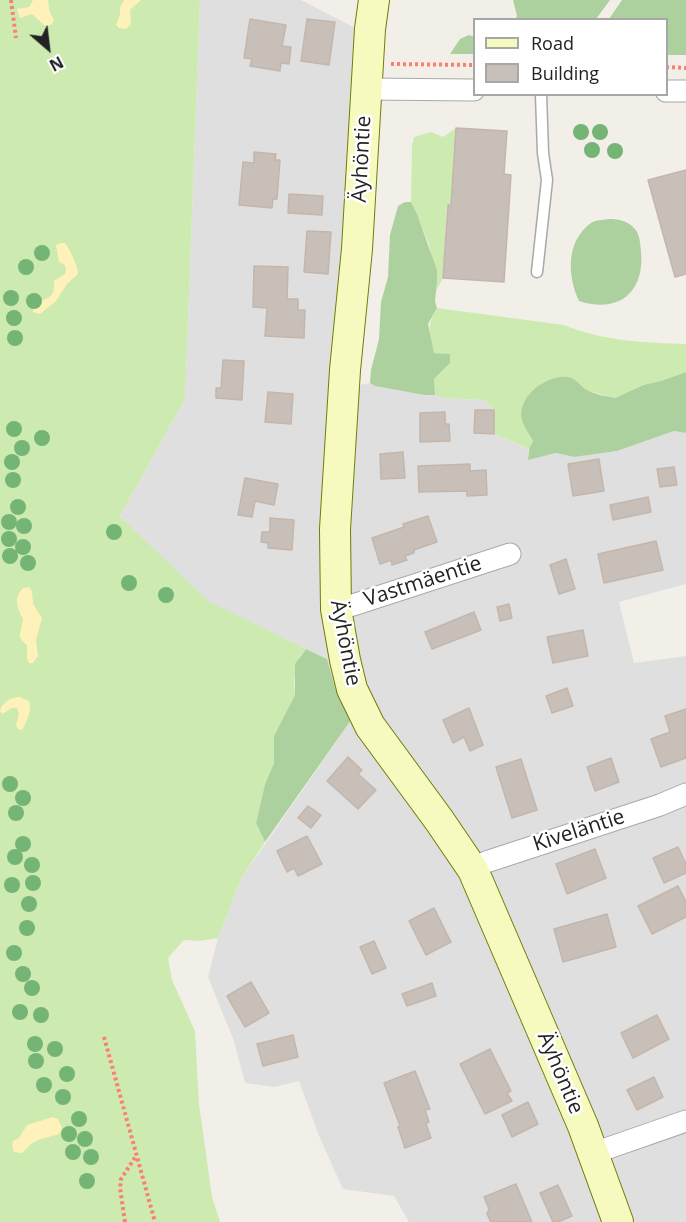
<!DOCTYPE html>
<html>
<head>
<meta charset="utf-8">
<style>
	body { margin:0 }
	#map { position:relative; width:686px; height:1222px; overflow:hidden; background:#f2efe9; font-family:"Open Sans",sans-serif }
	canvas { display:block }
	.legend { position:absolute; left:473px; top:18px; width:195px; height:78px; box-sizing:border-box; background:#fff; border:2px solid #a7a7a7; margin:0; padding:8px 10px; list-style:none; font-size:18px; color:#222 }
	.legend li { display:flex; align-items:center; gap:12px; height:30px }
	.legend b { width:30px; border:2px solid #a7a7a7 }
	.north { position:absolute; left:18px; top:18px; width:60px; height:60px; -webkit-text-stroke:4px #fff; paint-order:stroke; rotate:152deg; font-size:16px; font-weight:700; line-height:24px; text-align:center; color:#222 }
	.north::after { content:''; display:block; margin:auto; width:21px; height:27px; background:#222; clip-path:polygon(50% 0,100% 100%,50% 72%,0 100%) }
</style>
</head>
<body>
<div id="map">
<canvas width="686" height="1222"></canvas>
<ul class="legend">
<li><b style="height:8px;background:#f7fabf"></b>Road</li>
<li><b style="height:16px;background:#c7bfb8"></b>Building</li>
</ul>
<div class="north">N</div>
</div>
<script>
const ctx = document.querySelector('canvas').getContext('2d');
ctx.lineJoin = 'round';
function fill(path, color) {
  ctx.fillStyle = color;
  ctx.fill(path, 'evenodd');
}
function trace(path, color, width, dash) {
  ctx.strokeStyle = color;
  ctx.lineWidth = width;
  ctx.lineCap = dash ? 'butt' : 'round';
  ctx.setLineDash(dash || []);
  ctx.stroke(path);
}
function drawText(font, color, halo, rows, align = 'center') {
  ctx.font = font + ' "Open Sans",sans-serif';
  ctx.lineWidth = 5;
  ctx.setLineDash([]);
  ctx.textBaseline = 'middle';
  ctx.strokeStyle = halo;
  ctx.fillStyle = color;
  for (const [text, x, y, turn = 0] of rows) {
    ctx.save();
    ctx.translate(x, y);
    ctx.rotate((+turn || 0) * Math.PI / 180);
    ctx.textAlign = isNaN(turn) ? turn : align;
    if (halo) ctx.strokeText(text, 0, 0);
    ctx.fillText(text, 0, 0);
    ctx.restore();
  }
}
fill(new Path2D(`
	M200,0H301L363,32L331,391L370,383L375,386L424,395H435L443,398L485,400L494,410V434L528,449V460L556,453L574,457L617,451L674,431L686,433V584L619,602L634,663L686,656V1222H409L394,1196L343,1189L319,1136L299,1081L274,1087L245,1083L234,1041L208,977L218,938L241,879L351,720L335,687L327,659L208,602L120,516L185,399Z`), '#e0dfdf');
fill(new Path2D(`
	M0,0H200L185,399L120,516L208,601L306,649L300,656L294,680L295,695L274,736V763L265,784L256,823L265,842L241,879L218,938L199,941L184,940L168,958L172,980L195,1031L199,1104L212,1197L220,1222H0Z
	M456,128L451,205H447L443,278L435,293L437,282L429,244L411,202L412,146L414,137L431,132L443,137Z
	M437,308L564,325C602,341 646,343 686,344V372L661,381L642,385L615,398L588,391L577,382L527,431L533,441L529,449L494,434V410L485,400L443,398L435,395L434,379L450,363L449,354L434,353C429,332 426,328 437,308Z`), '#cdebb0');
fill(new Path2D(`
	M513,0H610L596,19L515,20L517,16Z
	M622,0H686V55H667L666,20L609,19Z
	M469,35L474,37V54H450L460,39Z
	M405,202H411L417,214L437,270V282L435,301L437,308L428,324L434,353L450,354V363L434,379L435,395H424L375,386L370,383L371,370L379,339L381,302L388,277L390,235L398,206Z
	M609,219C619,219 628,221 635,229C640,235 640,243 641,251C645,292 619,314 579,301C567,275 566,241 591,223C595,220 603,220 609,219Z
	M686,372V433L674,431L617,451L574,457L556,453L528,460L529,449L533,441C529,434 524,427 522,420C516,397 547,374 568,377C576,378 581,387 587,390C595,395 607,396 615,398L643,385L661,381Z
	M306,649L327,659L335,687L351,720L265,842L256,823L265,784L274,763V736L295,695V664Z`), '#add19e');
fill(new Path2D(`
	M33,0H48L49,10L54,21L51,25L45,26L32,14L20,18L17,9L29,7Z
	M124,0H141L130,10L131,24L126,29L119,28L116,25L120,14V7Z
	M61,243H65C69,248 79,268 78,274L67,284L56,301L40,314L33,312V305C46,296 55,301 54,281L65,274L66,269L64,264L59,262L56,245Z
	M29,587L32,591L33,604L42,618L36,640L38,656L33,663H29L27,658V645C15,636 22,631 23,619C17,607 13,599 23,588Z
	M19,697L29,701C32,710 27,721 22,730L18,729L16,725L19,714L17,708H12L2,714L0,711C2,702 10,698 19,697Z
	M53,1117L58,1119L62,1128L59,1134L38,1140L31,1144L22,1153L14,1152L12,1146L13,1141L19,1138L27,1125Z`), '#fff1ba');
const building = new Path2D(`
	M250,19L286,25L282,46L291,47L289,64L281,63L280,71L250,66L252,59L244,58Z
	M307,19L335,22L329,65L301,61Z
	M456,128L507,131L504,174L511,175L504,282L443,278L448,205H451Z
	M254,152L276,154L275,160H280L277,199H273L272,208L239,205L243,162L254,163Z
	M686,170V274L675,277L648,180Z
	M289,194L323,196L322,215L288,213Z
	M307,231L331,232L328,274L304,272Z
	M254,266L288,267L287,299H298V310H305L304,338L265,336L267,308L253,307Z
	M223,360L244,361L242,400L216,398V388H221Z
	M268,392L293,394L291,424L265,422Z
	M475,410H494V434L474,433Z
	M445,412V424H449L450,441L420,442V413Z
	M403,452L405,478L381,479L380,454Z
	M599,459L604,491L573,496L568,464Z
	M470,464V471L486,470L487,495L467,496V491L419,492L418,466Z
	M674,467L677,485L660,487L657,469Z
	M245,478L278,484L274,505L255,501L252,517L238,515Z
	M648,497L651,512L613,520L610,505Z
	M428,516L437,542L414,550V553L405,556L407,560L392,565L391,560L380,564L372,538L404,527L403,524Z
	M270,518L294,520L292,550L268,548V543L261,542L262,532H270Z
	M656,541L663,570L604,583L598,554Z
	M566,559L575,589L559,594L550,565Z
	M509,604L512,618L500,621L497,607Z
	M474,612L481,630L432,649L425,632Z
	M583,630L588,656L553,663L547,637Z
	M567,688L573,706L552,713L546,696Z
	M469,708L483,745L470,751L464,737L453,743L443,720Z
	M686,709V758L661,767L651,739L670,732L665,716Z
	M348,757L362,770L358,774L376,790L358,809L327,781Z
	M611,758L619,782L595,791L587,767Z
	M521,759L537,810L512,818L496,767Z
	M308,806L321,815L311,828L298,818Z
	M307,836L322,864L298,876L294,868L287,872L277,851Z
	M678,847L686,864V873L664,883L653,858Z
	M595,849L606,878L567,894L556,864Z
	M678,886L686,902V917L652,934L638,906Z
	M434,908L451,942L426,955L409,921Z
	M607,914L616,947L563,962L554,929Z
	M374,941L386,968L372,974L360,947Z
	M251,982L269,1013L245,1027L227,996Z
	M432,983L436,996L407,1006L402,994Z
	M657,1015L669,1039L633,1058L621,1033Z
	M293,1035L298,1057L263,1066L257,1044Z
	M490,1049L511,1091L507,1093L512,1101L485,1114L460,1064Z
	M415,1071L430,1109L425,1110L429,1122L426,1124L431,1138L405,1148L398,1127L400,1126L384,1083Z
	M654,1077L663,1097L637,1110L627,1090Z
	M528,1102L538,1124L512,1137L502,1115Z
	M516,1184L532,1222H491L487,1214L489,1209L484,1197Z
	M558,1185L572,1216L558,1222H553L540,1193Z`);
fill(building, '#c7bfb8');
trace(building, '#c4b6ab', 1.5);
const service = new Path2D(`
	M537,272L547,180L543,153L541,94`);
const minor = new Path2D(`
	M366,89L474,90
	M666,91H686
	M336,609L353,605L510,554
	M473,870L486,862L660,805L686,794
	M594,1153L686,1121`);
const secondary = new Path2D(`
	M374,0L370,29L357,249L345,370L335,529L336,609L345,660L352,689L370,726L439,820L473,870L583,1126L618,1222`);
trace(service, '#a9a9a9', 13);
trace(minor, '#a9a9a9', 23);
trace(secondary, '#707d05', 32);
trace(new Path2D(`
	M11,0L16,38
	M391,64L474,65
	M666,67L686,68
	M104,1037L155,1222
	M125,1222L120,1188L121,1179L136,1156`), '#fa8072', 4, [3, 3]);
trace(service, '#fff', 10);
trace(minor, '#fff', 21);
trace(secondary, '#f7fabf', 30);
ctx.fillStyle = '#74b475';
for (const [x, y] of [
	[581,132],
	[600,132],
	[592,150],
	[615,151],
	[42,253],
	[26,267],
	[11,298],
	[34,301],
	[14,318],
	[15,338],
	[14,429],
	[42,438],
	[22,448],
	[12,462],
	[13,480],
	[18,507],
	[9,522],
	[24,526],
	[114,532],
	[9,539],
	[23,547],
	[10,556],
	[28,563],
	[129,583],
	[166,595],
	[10,784],
	[23,798],
	[16,813],
	[23,844],
	[15,857],
	[32,865],
	[33,883],
	[12,885],
	[29,904],
	[27,928],
	[14,953],
	[23,974],
	[32,988],
	[20,1012],
	[41,1015],
	[35,1044],
	[55,1049],
	[36,1061],
	[67,1074],
	[44,1085],
	[63,1097],
	[79,1119],
	[69,1134],
	[85,1139],
	[73,1152],
	[91,1157],
	[87,1181]
]) {
  ctx.beginPath();
  ctx.arc(x, y, 8, 0, 2 * Math.PI);
  ctx.fill();
}
drawText('21px', '#222', '#fff', [
	["Äyhöntie",362,159,-87],
	["Vastmäentie",423,582,-18],
	["Äyhöntie",345,643,79],
	["Kiveläntie",579,831,-18],
	["Äyhöntie",560,1073,67]
]);
</script>
</body>
</html>
